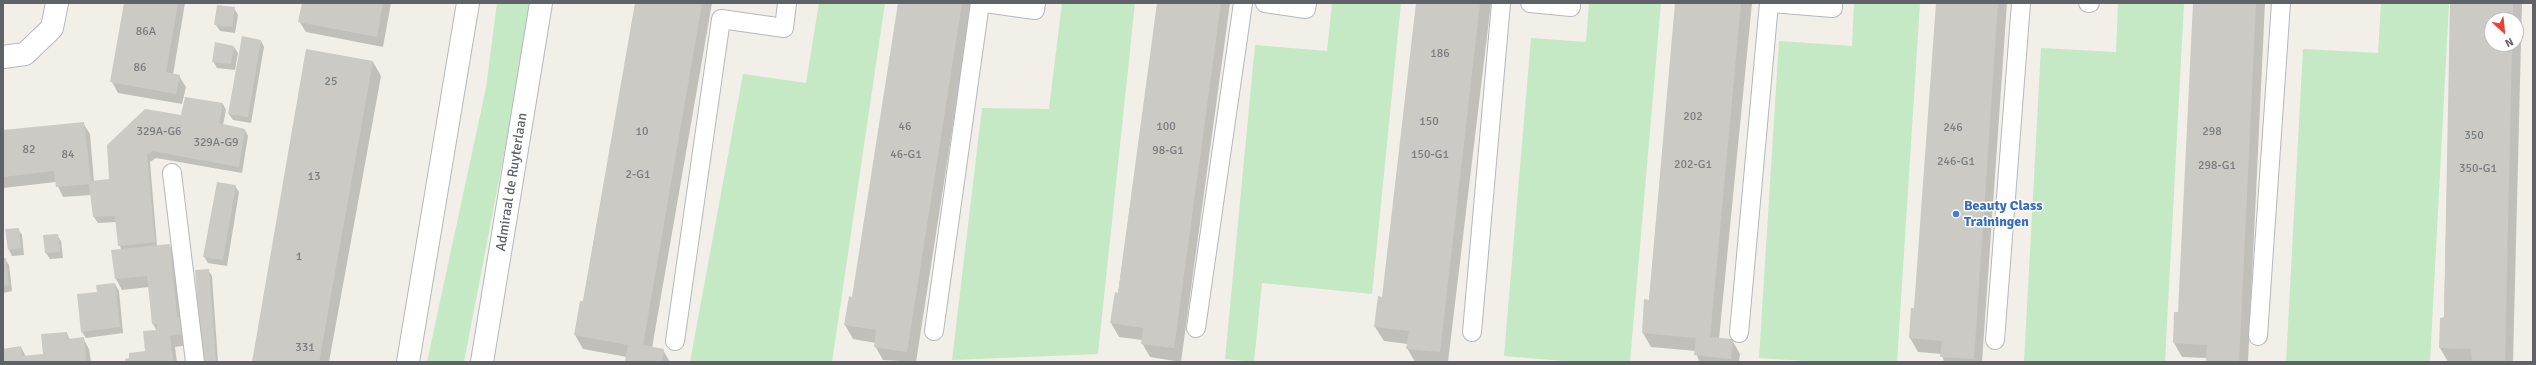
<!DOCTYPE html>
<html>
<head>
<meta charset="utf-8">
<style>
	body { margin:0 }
	#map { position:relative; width:2536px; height:365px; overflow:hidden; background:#f1efe8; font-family:Signika,sans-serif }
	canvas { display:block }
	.frame { position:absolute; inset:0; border:4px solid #5f6368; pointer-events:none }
	.north { position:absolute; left:2484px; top:12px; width:40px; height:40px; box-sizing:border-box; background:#fff; border:1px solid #bfc1c3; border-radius:50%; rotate:153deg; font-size:11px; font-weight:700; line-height:16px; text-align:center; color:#5f6368 }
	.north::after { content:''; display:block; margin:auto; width:14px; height:18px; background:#ea4335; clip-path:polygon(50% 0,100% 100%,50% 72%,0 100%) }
</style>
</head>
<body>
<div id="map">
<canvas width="2536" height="365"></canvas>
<div class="frame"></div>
<div class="north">N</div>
</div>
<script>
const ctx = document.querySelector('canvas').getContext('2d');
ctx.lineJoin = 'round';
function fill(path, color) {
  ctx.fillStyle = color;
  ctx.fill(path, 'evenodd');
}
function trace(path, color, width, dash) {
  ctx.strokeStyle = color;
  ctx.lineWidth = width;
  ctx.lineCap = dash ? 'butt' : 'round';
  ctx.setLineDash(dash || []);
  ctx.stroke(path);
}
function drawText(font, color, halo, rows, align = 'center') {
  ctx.font = font + ' Signika,sans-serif';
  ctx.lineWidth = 3;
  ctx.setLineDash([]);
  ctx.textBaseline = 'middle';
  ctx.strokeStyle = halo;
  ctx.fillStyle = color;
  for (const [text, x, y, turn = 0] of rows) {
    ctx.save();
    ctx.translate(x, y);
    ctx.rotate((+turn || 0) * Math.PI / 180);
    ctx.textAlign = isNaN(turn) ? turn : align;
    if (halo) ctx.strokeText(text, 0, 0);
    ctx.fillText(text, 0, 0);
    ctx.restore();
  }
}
fill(new Path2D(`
	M497,3H533L464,362H427L486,88Z
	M819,3H885L832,362H690L743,74L806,83Z
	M1062,3H1135L1098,354L952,360L982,108L1049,109Z
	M1332,3H1401L1372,294L1262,283L1254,362L1225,359L1255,45L1327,51Z
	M1589,3H1661L1630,362H1575L1504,356L1531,38L1586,42Z
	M1854,3H1920L1897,362H1820L1759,358L1779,41L1852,46Z
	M2118,3H2184L2165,362H2024L2041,48L2116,52Z
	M2381,3H2449L2430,362H2286L2303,49L2378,53Z`), '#c5e8c5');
fill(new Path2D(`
	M125,3H185L173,75L179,76L186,87L182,104L118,93L112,82Z
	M303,3H391L383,47L306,32L299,21Z
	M636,3H712L652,348L663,350L670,362H626L627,357L583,349L575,335L583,302Z
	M899,3H972L916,362L883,360L875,346L876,343L853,339L845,325L850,297L853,298Z
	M1158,3H1230L1181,362L1150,357L1142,343V340L1119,337L1111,323L1118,294Z
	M1417,3H1491L1448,362H1415L1407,348L1408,344L1384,341L1375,327L1383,299Z
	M1676,3H1752L1719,339L1732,340L1740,354L1739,362H1699L1696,351L1651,347L1643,333L1645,300L1649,301Z
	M1937,3H2007L1982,362H1944L1942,354L1918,352L1910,338L1912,309H1915Z
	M2194,3H2265L2248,362H2207V358L2182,357L2174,343L2179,313Z
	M2451,3H2522L2513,362H2448L2440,348L2444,318ZM2492,20H2516V44H2492Z
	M234,8L238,15L235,33L220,31L216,25Z
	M261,41L264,47L251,123L233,120L229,114Z
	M234,47L238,53L235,70L217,68L213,61Z
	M307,50L373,62L381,76L329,362H253Z
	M223,104L226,110L223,125L245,130L248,136L242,173L156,158L150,162L157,246L169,245L176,256L189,345L175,347L177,362H126L146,352L157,331L153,324L149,287L122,290L116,279L121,250L116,222L98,223L94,217L91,195L63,197L56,182L3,188V131L83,123L90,134L94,182L111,180L182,117Z
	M235,186L239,192L227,266L208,263L204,256Z
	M18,229L22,235L24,255L12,256L9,250Z
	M57,235L61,241L63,258L50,259L46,253Z
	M3,259H5L9,265L12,291L3,293Z
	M208,270L212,276L218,362H203Z
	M115,284L119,291L123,333L86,338L82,332L98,293Z
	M67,333L70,340L83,338L89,349L91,362H3V346L5,349L21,347L26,357L44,355Z`), '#0003');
fill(new Path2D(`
	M124,3H178L166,72L180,75L176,94L110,82Z
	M302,3H383L377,37L298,22Z
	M635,3H702L643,345L664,349L662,362L625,361L628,345L574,335L580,301H583Z
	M898,3H962L907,352L874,347L876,330L844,325L849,296L852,297Z
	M1157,3H1221L1174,348L1141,344L1143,328L1110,323L1115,292L1118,293Z
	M1416,3H1480L1440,352L1406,349L1409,331L1374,327L1378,296L1382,297Z
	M1675,3H1741L1710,337L1733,339L1731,359L1694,355L1696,338L1642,333L1644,299L1649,300Z
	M1936,3H1998L1974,359L1940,357L1942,341L1909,338L1911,308H1914Z
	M2193,3H2256L2239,362L2206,361L2207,345L2173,343L2174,312H2178Z
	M2450,3H2513V20H2492V44H2512L2505,362H2472L2471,349L2439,348L2440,318L2444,317Z
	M217,5L235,7L232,27L214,25Z
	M242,36L261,40L248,117L228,114Z
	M215,42L234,46L231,64L212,62Z
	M306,49L373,61L319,362H252Z
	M185,97L223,103L219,123L245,129L239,167L152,151L147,155L155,242L118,246L115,216L93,217L89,184L56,187L54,171L3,177V130L84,122L91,181L109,179L107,145L145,109L181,115Z
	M217,182L236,185L223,260L203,257Z
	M19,228L21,248L8,250L5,229Z
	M58,234L60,252L45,253L43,235Z
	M170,244L177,317H182L183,334L170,336L173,362H125V359L129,358V353L145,351L143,331L157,330V324H152L147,276L115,279L111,250Z
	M3,258H6L9,285L3,286Z
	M209,269L216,362H202L195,270Z
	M115,283L120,327L81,332L77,294L97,292L96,285Z
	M67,332L68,339L84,337L86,362H3V349L21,346L22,356L43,354L41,334Z`), '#cccac5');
const lane = new Path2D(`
	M985,3L1035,10L1036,3
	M1265,3L1306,9L1307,3
	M1530,3L1571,7V3
	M1771,3L1833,8V3
	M2088,3H2090
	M172,173L195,362
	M1196,328L1243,3
	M934,331L980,3
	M1472,332L1501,3
	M1739,333L1769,3
	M2258,336L2281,3
	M1995,340L2021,3
	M675,341L721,19L784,28L787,3`);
const street = new Path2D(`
	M3,57L25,54L52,28L57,3
	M408,362L468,3
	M482,362L541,3`);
trace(lane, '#b5b8bc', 20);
trace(street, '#b5b8bc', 24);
trace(lane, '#fff', 18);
trace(street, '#fff', 22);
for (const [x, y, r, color] of [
	[1956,214,4,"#3f7fe0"]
]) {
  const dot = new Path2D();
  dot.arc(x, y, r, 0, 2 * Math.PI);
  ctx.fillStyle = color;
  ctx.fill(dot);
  trace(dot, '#fff', 1.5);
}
drawText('12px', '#7a7d7f', null, [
	["86A",146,32],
	["186",1440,54],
	["86",140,68],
	["25",331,82],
	["202",1693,117],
	["150",1429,122],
	["46",905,127],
	["100",1166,127],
	["246",1953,128],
	["329A-G6",159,132],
	["10",642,132],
	["298",2212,132],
	["350",2474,136],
	["329A-G9",216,143],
	["82",29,150],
	["98-G1",1168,151],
	["84",68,155],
	["46-G1",906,155],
	["150-G1",1430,155],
	["246-G1",1956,162],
	["202-G1",1693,165],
	["298-G1",2217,166],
	["350-G1",2478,169],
	["2-G1",638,175],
	["13",314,177],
	["1",299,257],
	["331",305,348]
]);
drawText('14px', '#5f6368', '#fff', [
	["Admiraal de Ruyterlaan",512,182,-81]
]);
drawText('bold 14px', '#366cbe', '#fff', [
	["Beauty Class",1964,206],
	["Trainingen",1964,222]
], 'left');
</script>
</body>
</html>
